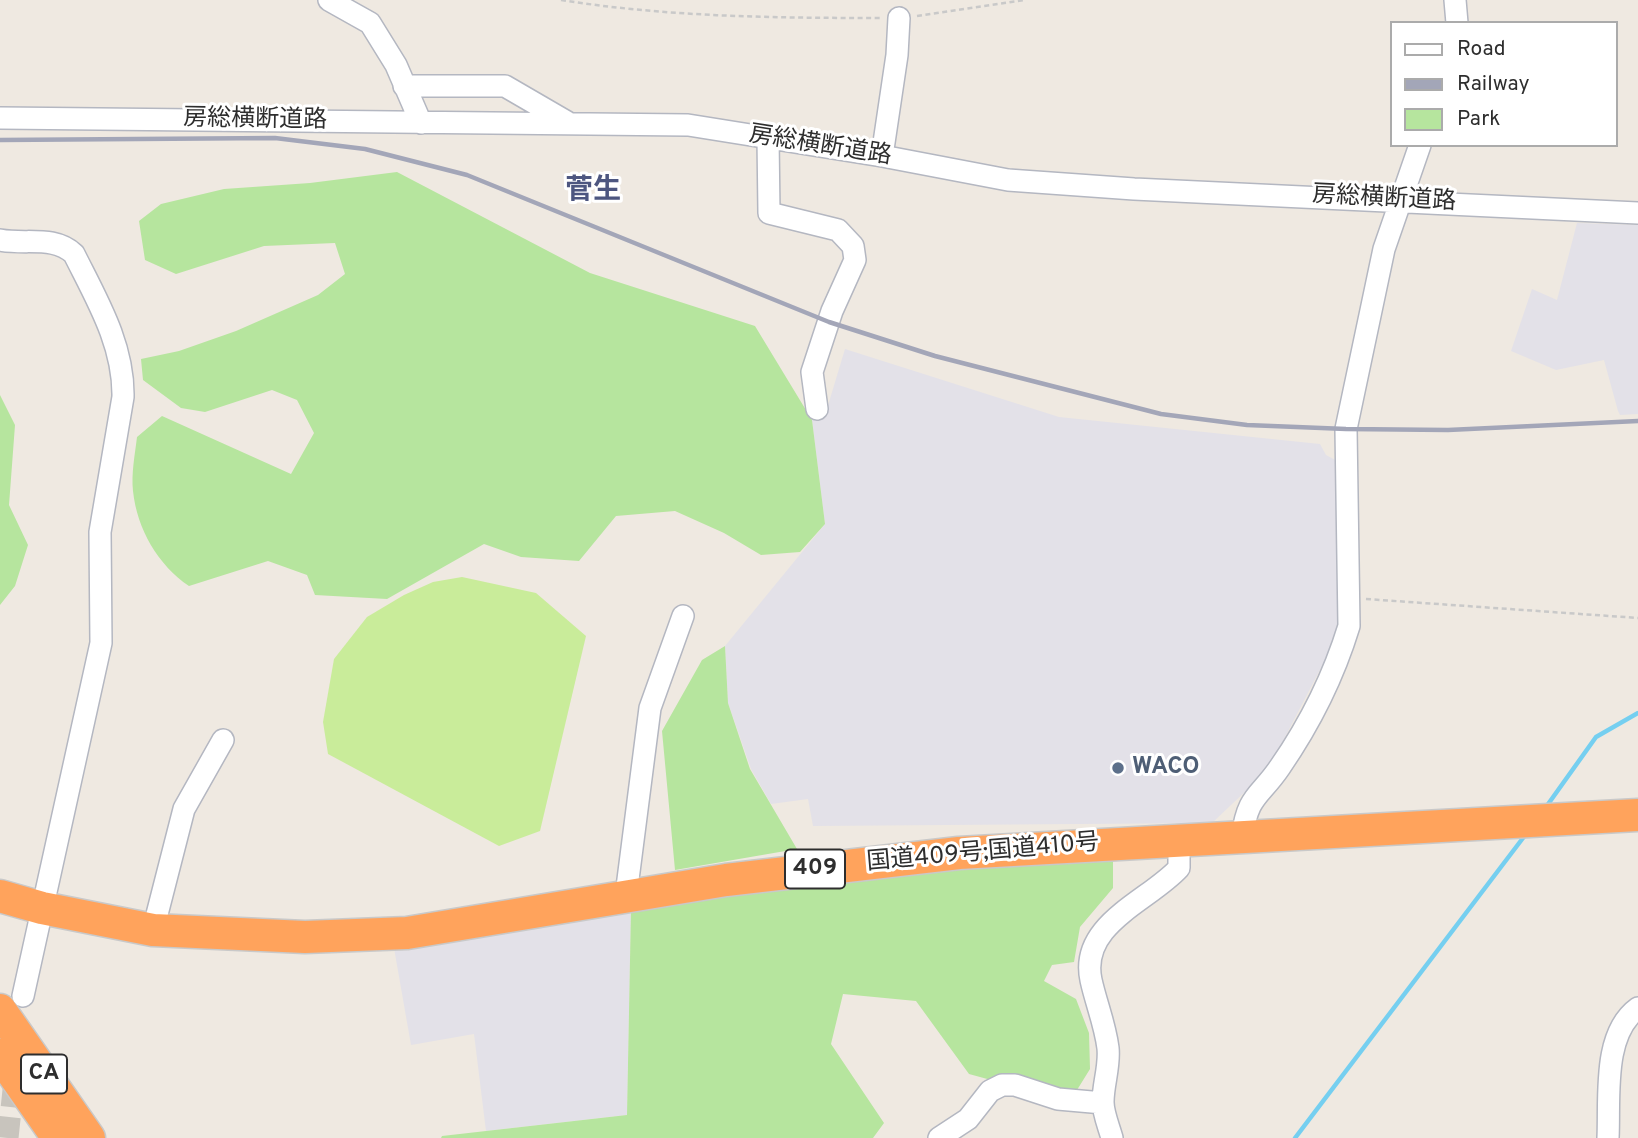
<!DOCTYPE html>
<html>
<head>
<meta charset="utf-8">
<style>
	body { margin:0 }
	#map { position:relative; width:1638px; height:1138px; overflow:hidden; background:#efe9e1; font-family:Overpass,sans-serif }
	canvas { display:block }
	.legend { position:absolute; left:1390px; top:21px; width:228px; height:126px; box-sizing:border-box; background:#fff; border:2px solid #ababab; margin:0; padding:9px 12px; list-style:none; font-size:21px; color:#2e2e2e }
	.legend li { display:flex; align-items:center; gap:14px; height:35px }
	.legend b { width:35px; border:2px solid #ababab }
</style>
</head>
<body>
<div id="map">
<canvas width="1638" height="1138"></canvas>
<ul class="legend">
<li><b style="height:9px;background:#fff"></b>Road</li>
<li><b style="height:9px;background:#a3a6b8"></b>Railway</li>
<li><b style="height:19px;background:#b6e59e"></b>Park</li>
</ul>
</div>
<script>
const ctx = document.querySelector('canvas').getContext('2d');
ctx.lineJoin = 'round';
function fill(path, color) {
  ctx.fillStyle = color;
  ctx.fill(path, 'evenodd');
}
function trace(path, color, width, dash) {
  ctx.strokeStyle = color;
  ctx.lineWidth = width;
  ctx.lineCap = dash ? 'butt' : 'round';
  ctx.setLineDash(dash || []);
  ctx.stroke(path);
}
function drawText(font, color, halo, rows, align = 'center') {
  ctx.font = font + ' Overpass,"Noto Sans JP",sans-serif';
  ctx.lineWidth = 6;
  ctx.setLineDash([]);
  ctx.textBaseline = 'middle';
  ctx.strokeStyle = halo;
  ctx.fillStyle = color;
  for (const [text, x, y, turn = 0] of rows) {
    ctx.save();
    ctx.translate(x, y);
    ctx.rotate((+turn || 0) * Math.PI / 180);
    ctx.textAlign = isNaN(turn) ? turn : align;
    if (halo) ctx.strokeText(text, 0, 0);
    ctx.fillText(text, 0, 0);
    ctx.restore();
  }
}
fill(new Path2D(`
	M1577,223L1638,225V414L1620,415L1618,411L1604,360L1556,370L1511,351L1532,289L1557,300Z
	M845,349L1059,417L1320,444L1326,455L1341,463L1338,635L1268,770L1212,823L813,826L808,799L771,804L751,769L728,703L725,646L825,524L812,420L826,412Z
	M631,908L627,1115L486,1131L474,1034L411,1045L394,948Z`), '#e3e1e8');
fill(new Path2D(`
	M397,172L590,273L755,326L812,420L825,524L800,552L761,555L724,533L675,511L616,516L579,561L521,557L484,544L387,599L315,595L307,575L268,561L189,586C158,565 137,529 133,491C131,474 135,454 137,437L162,416L291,474L314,433L297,400L272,390L205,412L181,408L143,380L141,359L179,351L236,331L318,295L345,274L335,243L264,246L176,274L145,260L139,221L161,204L224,189L310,183Z
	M0,395L15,425L9,505L28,545L15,586L0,605Z
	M725,646L728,703L750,769L797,849L675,870L662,731L702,660Z
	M1101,854L1113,858V888L1080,927L1074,962L1052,965L1044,981L1076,999L1089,1033L1090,1069L1077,1090H1052L1046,1095L969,1074L916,1001L843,994L831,1044L884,1123L873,1138H441L442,1136L627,1115L631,908L821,879Z`), '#b6e59e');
fill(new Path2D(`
	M462,577L536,593L586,636L540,831L499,846L328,754L323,722L334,659L367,617L404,595L433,582Z`), '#c9ec9a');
trace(new Path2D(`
	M1546,807L1596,737L1638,713
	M1295,1138L1526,834`), '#75cff0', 4.5);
trace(new Path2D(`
	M8,1138L15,1071`), '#c8c4bd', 21, [21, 10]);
const minor = new Path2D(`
	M329,0L370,23L396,65L421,123
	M1455,0L1457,23
	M404,86H505L567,122
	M0,118L688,125L882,156L1008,180L1134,189L1638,213
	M768,138L769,213L838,230L853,246L855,260L832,311L812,372L817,409
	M882,156L897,55L899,18
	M0,240C26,245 54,235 74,254C97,300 124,345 123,397L100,532L101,643L23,996
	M1242,837C1248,794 1259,798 1280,767C1309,725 1334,675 1349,626L1346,429L1384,249L1420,145
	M626,895L650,708L683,616
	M153,930L184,809L223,740
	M939,1138L968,1119L990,1091L1002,1085H1015L1058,1099L1103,1103
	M1112,1138C1109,1127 1103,1113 1103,1102C1103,1084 1110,1066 1108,1048C1105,1024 1096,1003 1091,980C1079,924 1149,901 1179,868V840
	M1608,1138C1610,1098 1602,1034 1638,1008`);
const highway = new Path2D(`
	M0,896L42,908L153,930L305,937L407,933L726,880L959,853L1638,815
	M0,1010L89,1138
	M0,1055L58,1138`);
trace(minor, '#b4b7c1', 24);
trace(highway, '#c9c9c9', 35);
trace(new Path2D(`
	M561,0C668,17 775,18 883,18
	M917,16L1024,0
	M1366,599L1638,618`), '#c9c9c9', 2.5, [5, 3.5]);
trace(minor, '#fff', 21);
trace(highway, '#ffa35c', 32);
trace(new Path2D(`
	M0,140L275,138L365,149L467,175L829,322L935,356L1161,414L1247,425L1346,429L1448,430L1638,421`), '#a3a6b8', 4.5);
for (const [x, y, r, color] of [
	[1118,768,7,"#5c6f8a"]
]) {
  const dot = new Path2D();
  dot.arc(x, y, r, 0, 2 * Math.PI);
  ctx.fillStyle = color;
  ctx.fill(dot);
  trace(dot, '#fff', 2.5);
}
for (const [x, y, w] of [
	[815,869,60],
	[44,1074,46]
]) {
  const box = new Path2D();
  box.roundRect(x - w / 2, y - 19.5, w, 39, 5);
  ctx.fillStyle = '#fff';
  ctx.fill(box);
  trace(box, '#2e2e2e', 2);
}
drawText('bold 23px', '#2e2e2e', null, [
	["409",815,869],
	["CA",44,1074]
]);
drawText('24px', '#2e2e2e', '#fff', [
	["房総横断道路",255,121,1],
	["房総横断道路",820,147,9],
	["房総横断道路",1384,200,3],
	["国道409号;国道410号",983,854,-5]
]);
drawText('bold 24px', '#4e5e75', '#fff', [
	["WACO",1132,768]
], 'left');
drawText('bold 28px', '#4d5680', '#fff', [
	["菅生",593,192]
]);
</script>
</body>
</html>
